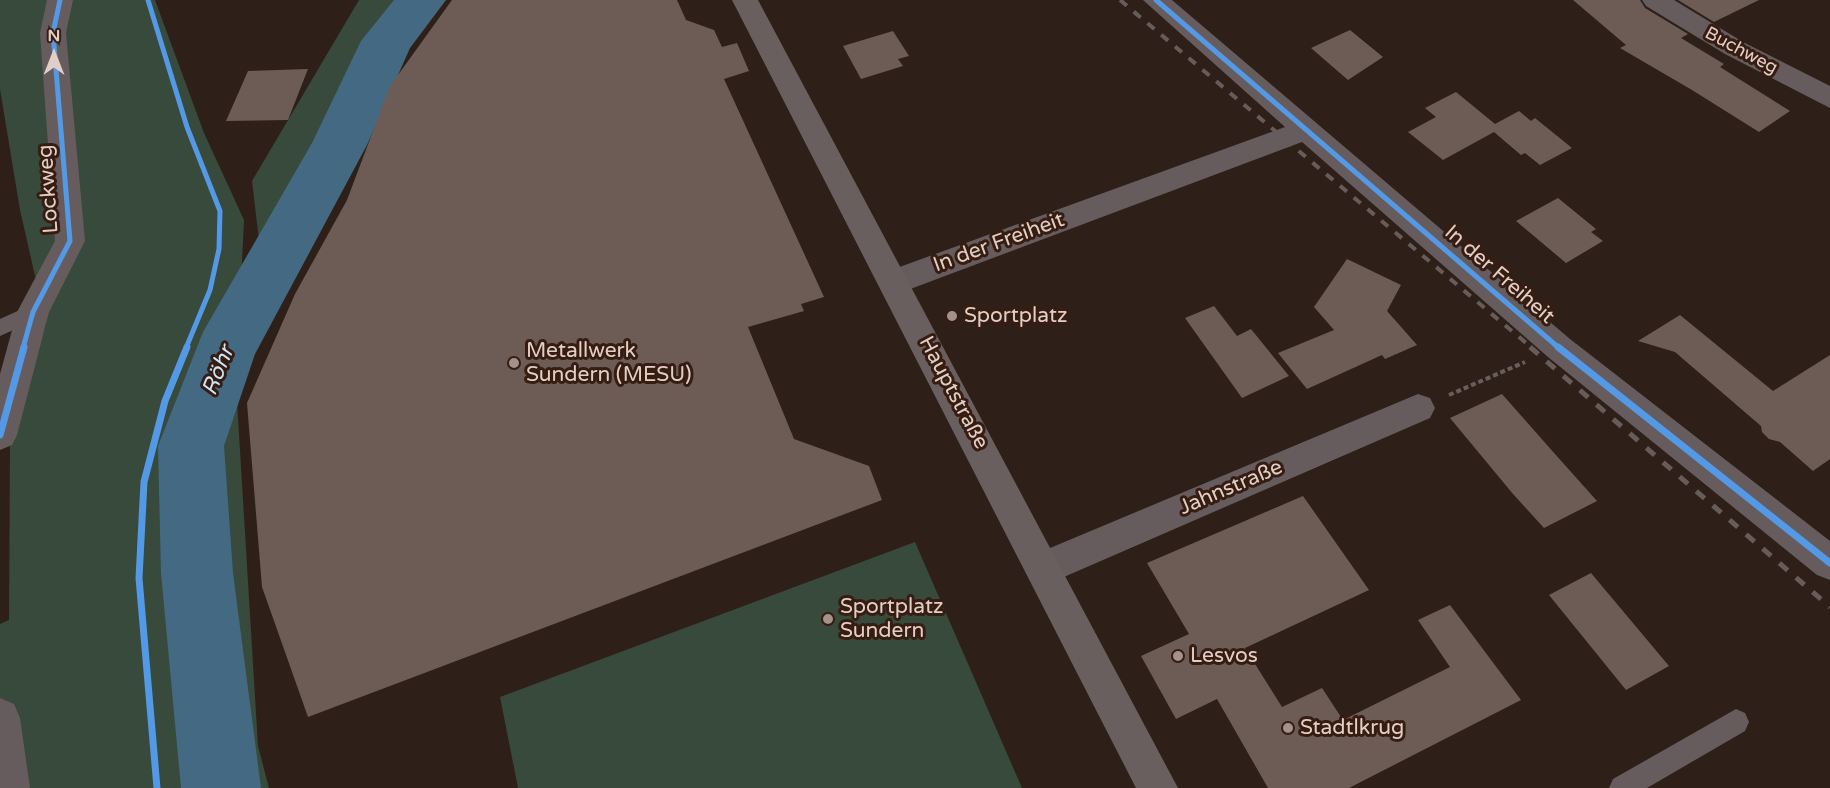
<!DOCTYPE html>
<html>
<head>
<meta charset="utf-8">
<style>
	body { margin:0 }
	#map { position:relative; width:1830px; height:788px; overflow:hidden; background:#2e2019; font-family:"Varela Round",sans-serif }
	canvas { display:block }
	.north { position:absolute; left:24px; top:24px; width:60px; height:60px; -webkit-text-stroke:4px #361c11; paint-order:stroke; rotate:0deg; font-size:16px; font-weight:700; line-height:24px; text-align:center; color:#e1cfc7 }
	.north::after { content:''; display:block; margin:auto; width:21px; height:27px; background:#e1cfc7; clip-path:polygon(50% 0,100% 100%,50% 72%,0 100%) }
</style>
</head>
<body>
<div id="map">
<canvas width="1830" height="788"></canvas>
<div class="north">N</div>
</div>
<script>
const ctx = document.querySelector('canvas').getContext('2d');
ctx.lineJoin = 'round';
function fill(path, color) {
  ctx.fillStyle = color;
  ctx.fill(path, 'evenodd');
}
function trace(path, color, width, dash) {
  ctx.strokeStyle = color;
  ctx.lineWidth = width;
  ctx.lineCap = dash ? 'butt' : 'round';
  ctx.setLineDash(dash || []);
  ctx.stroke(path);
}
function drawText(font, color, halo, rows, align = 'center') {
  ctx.font = font + ' "Varela Round",sans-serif';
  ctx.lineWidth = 6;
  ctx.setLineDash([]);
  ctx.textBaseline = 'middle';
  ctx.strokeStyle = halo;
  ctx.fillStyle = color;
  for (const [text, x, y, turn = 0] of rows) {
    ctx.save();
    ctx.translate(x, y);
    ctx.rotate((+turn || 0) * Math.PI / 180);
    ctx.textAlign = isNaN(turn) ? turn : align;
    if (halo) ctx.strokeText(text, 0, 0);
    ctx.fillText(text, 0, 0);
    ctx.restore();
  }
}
fill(new Path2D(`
	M0,0H155L204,133L244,220L236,385L258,746L269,788H0V624L9,620L10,443L46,324L20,210L0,89Z
	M359,0H441L388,64L266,300L252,181Z
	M915,542L1022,788H518L500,697Z`), '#374a3c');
fill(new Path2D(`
	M394,0H446L410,48L367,145L255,354L224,446L233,573L261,788H181L161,573L158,446L203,332L312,143L361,41Z`), '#446a83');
fill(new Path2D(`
	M452,0H677L686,20L714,30L722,47L737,43L749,71L724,79L824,297L801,304L804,311L748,327L794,439L869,466L882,500L308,717L262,587L247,403L295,294L347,200L390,86Z
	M1573,0H1640L1645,8L1688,34L1681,38L1724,64L1720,67L1790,111L1759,132L1692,90L1620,48L1626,45Z
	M1678,0H1759L1714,22Z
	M1350,30L1383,57L1348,80L1311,48Z
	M893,31L909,56L898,59L903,66L861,79L843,46Z
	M308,69L288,120L226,121L248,71Z
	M1456,92L1495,124L1519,111L1531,121L1535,118L1572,148L1540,165L1525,153L1521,155L1494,132L1443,160L1408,132L1436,117L1425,108Z
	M1558,198L1596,229L1591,232L1603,241L1566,263L1516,221Z
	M1347,259L1401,285L1387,311L1417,345L1385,359L1382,355L1307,389L1278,353L1334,330L1314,307Z
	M1214,306L1237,336L1251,329L1289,376L1242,398L1185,318Z
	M1680,315L1773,391L1830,355V459L1813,471L1780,442L1769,439L1762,432L1761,426L1675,352L1638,341Z
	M1502,394L1555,454L1597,501L1544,528L1513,494L1450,418Z
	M1303,496L1369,590L1245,648L1282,707L1322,688L1343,720L1450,667L1418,620L1450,605L1521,700L1349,788H1268L1217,699L1176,719L1141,656L1189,634L1147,563Z
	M1591,573L1669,666L1626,690L1549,595Z`), '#6c5c55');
trace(new Path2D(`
	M1449,395L1525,362`), '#685e5d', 4, [5, 3]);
fill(new Path2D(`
	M33,304L40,306L43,312L40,318L0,336V319Z
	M1736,709L1745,713L1749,722L1745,731L1647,788H1609L1613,779Z`), '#665c5e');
fill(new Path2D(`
	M47,0H73L66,33L85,241L49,312L17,435L12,445L0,450V374L17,312L55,241L40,33Z
	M1143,0H1172L1570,339L1830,541V580L1817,575L1548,357L1302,142L905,291L894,294L883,291L879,282L883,273L1285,127Z
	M1642,0H1674L1743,42L1830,86V108L1725,54L1646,6Z
	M1418,394L1430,398L1435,408L1430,418L1057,580L1044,585L1031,580L1026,568L1031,556Z
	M0,698L14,704L20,718L30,788H0Z`), '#665c5e');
fill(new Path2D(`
	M732,0H758L1178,788H1136Z`), '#6a5f5f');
trace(new Path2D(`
	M1120,0L1532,348`), '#675c5a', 4, [9, 9]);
trace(new Path2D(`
	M1530,347L1830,607`), '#675c5a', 5, [11, 11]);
trace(new Path2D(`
	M148,0L187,127L220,211L219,249L210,290L186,348
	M1156,0L1559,348
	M23,348L33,312L70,241L53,33L60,0`), '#5399e6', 5);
trace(new Path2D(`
	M1558,347L1830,563
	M0,435L24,347
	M157,788L139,578L144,482L165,401L187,347`), '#5399e6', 7);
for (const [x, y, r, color] of [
	[952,316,6,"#a2928a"],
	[514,363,6,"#a2928a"],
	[828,619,6,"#a2928a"],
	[1178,656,6,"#a2928a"],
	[1288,728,6,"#a2928a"]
]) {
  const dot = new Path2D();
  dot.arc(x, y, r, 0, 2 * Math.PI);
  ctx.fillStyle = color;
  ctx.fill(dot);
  trace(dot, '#361c11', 2);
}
drawText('18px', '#e1cfc7', '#361c11', [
	["Buchweg",1741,51,28]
]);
drawText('21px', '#e1cfc7', '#361c11', [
	["Lockweg",49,189,-94],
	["In der Freiheit",999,243,-20],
	["In der Freiheit",1499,275,41],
	["Hauptstraße",953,393,62],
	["Jahnstraße",1231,488,-23]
]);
drawText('21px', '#e1cfc7', '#361c11', [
	["Sportplatz",964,316],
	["Metallwerk",526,351],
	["Sundern (MESU)",526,375],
	["Sportplatz",840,607],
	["Sundern",840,631],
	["Lesvos",1190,656],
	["Stadtlkrug",1300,728]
], 'left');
drawText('italic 22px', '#cce6f9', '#361c11', [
	["Röhr",219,371,-68]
]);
</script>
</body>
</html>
